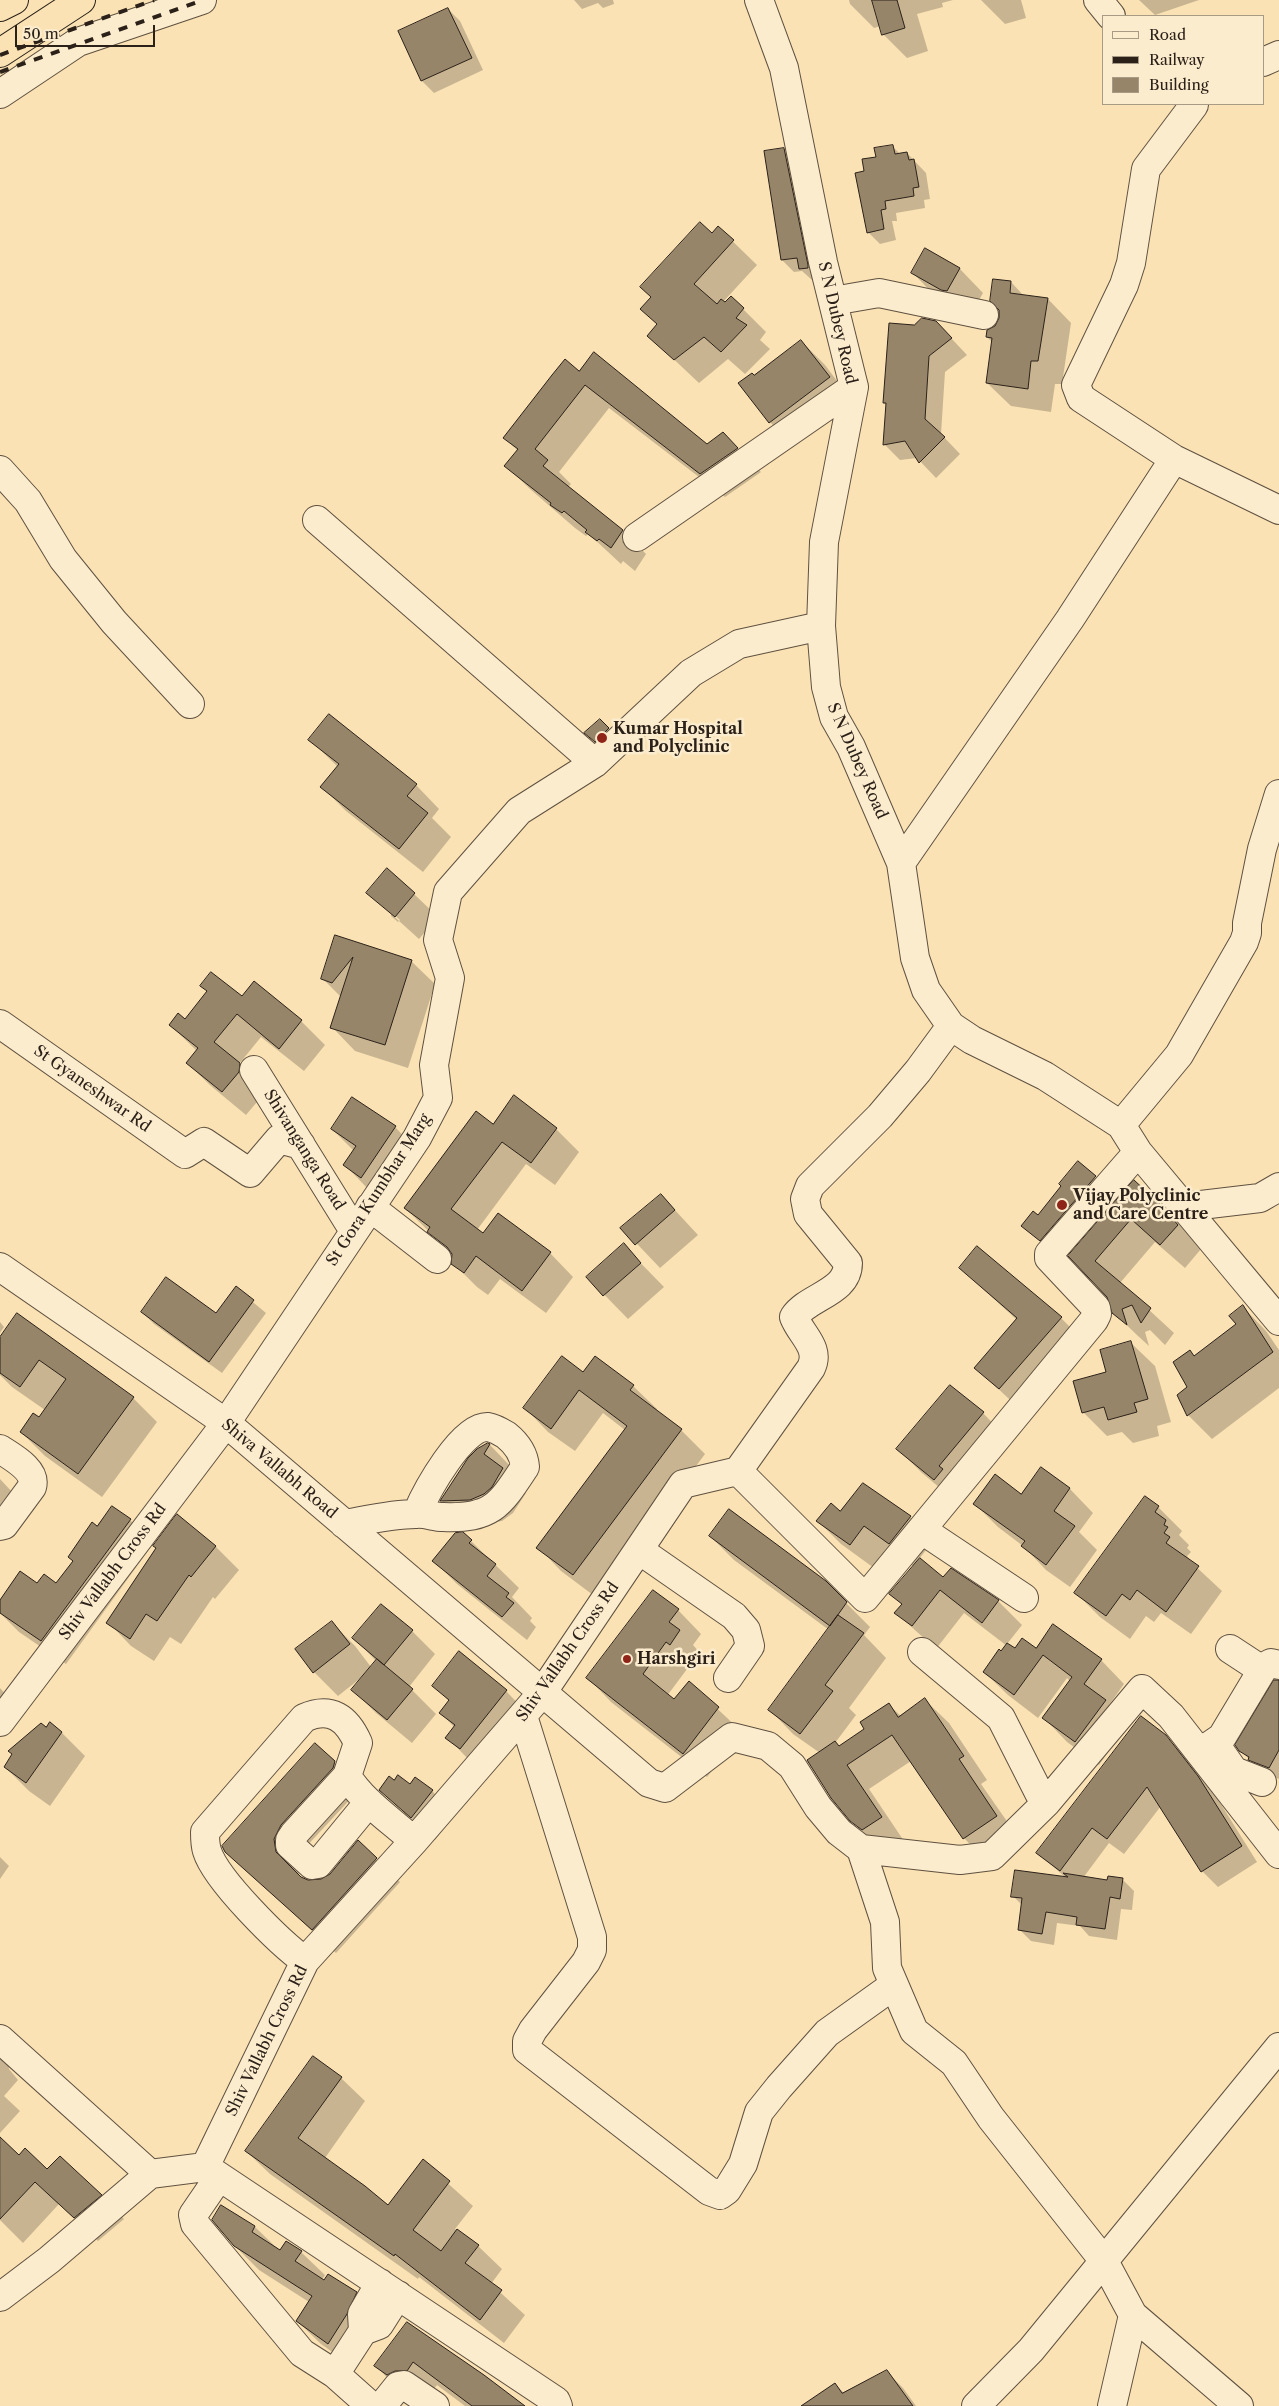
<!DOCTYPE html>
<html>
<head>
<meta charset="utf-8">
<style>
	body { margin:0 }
	#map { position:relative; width:1279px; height:2406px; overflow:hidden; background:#fae2b4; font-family:"Libre Caslon Text",serif }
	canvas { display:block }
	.legend { position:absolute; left:1102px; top:15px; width:162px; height:90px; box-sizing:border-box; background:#fcecce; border:1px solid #a89b86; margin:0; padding:6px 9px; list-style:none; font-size:15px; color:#2b2119 }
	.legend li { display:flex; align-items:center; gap:10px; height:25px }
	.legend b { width:25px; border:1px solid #a89b86 }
	.scale { position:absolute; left:15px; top:25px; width:140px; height:22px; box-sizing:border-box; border:2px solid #2b2119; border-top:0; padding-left:6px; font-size:15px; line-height:18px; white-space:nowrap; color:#2b2119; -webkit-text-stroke:4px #fcecce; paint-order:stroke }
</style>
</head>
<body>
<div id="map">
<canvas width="1279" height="2406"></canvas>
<ul class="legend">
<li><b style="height:6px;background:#fcecce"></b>Road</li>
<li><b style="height:6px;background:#2b2119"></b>Railway</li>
<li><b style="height:14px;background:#97856a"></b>Building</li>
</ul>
<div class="scale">50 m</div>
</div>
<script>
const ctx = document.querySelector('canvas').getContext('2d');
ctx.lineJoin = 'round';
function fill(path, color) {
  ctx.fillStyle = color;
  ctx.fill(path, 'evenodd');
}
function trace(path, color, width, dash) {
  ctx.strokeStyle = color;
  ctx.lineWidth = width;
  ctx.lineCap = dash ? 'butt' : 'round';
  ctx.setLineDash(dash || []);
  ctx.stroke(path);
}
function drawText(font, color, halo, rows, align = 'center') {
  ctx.font = font + ' "Libre Caslon Text",serif';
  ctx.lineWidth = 5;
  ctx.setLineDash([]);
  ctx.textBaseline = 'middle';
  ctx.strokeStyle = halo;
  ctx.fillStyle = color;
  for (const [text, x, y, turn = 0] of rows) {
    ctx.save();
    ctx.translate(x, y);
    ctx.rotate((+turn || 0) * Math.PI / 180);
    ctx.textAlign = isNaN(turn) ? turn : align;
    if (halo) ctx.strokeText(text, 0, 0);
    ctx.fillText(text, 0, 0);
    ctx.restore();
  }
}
fill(new Path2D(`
	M574,0H613L614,4L603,8L598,3L582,9Z
	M849,0H953L942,3L943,7L917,14L928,51L907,58L883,34L881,26L874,28L850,4Z
	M1021,0L1026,18L1005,24L981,0Z
	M1139,0H1199L1155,15Z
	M448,9L460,21L483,70L434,93L422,81L399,32Z
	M892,146L900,154L907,153L926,173L930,199L924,200L925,208L896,213L897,221H892L896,240L880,244L868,232L866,172L877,158Z
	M784,150L796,162L820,279L812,280L802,271L794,272L782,260Z
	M719,228L757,265L723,302L743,309L766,332L760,340L770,349L745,374L728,359L699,383L649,336L658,325L642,309Z
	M926,250L960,269L983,293L971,314L936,297L913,273Z
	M1011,282L1024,296L1048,299L1071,323L1062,384H1055L1051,412L1011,406L987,383L992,342L987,337L996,327Z
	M936,322L967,355L945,372L941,434L960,454L936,478L917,458L900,460L884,444L887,406L884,403L914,327Z
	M801,341L825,365L852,401L793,446L770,422L754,377Z
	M579,372L707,446L722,434L761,472L725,497L609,408L559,472L571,484L568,487L623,531L646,554L635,571L623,561L621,564L593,538L588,534L586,536L575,528L530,489L506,466L518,451L505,438Z
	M600,720L616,737L603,749L594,741Z
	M310,740L416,785L439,809L432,818L451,837L423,872L346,811L322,787L338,767Z
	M368,893L414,894L438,917L419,939ZM391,912L400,920L398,922L391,916Z
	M336,936L411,961L435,984L408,1068L355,1051L332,1027L341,997L323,979Z
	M254,983L301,1021L325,1045L304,1071L261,1037L239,1064L263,1087L262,1096L246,1115L211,1086L187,1063L197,1051L170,1025L185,1020L208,992L201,986L242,998Z
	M493,1125L556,1129L579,1152L555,1185L526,1164L477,1230L483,1235L550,1253L573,1277L546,1313L500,1279L488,1295L477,1287L453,1263V1255L405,1208Z
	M395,1127L418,1151L368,1189L345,1165L354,1151L332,1129Z
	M1078,1163L1107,1189L1052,1252L1023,1226L1038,1217L1063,1186Z
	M1134,1182L1185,1230L1201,1249L1185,1268L1155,1242L1120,1283L1174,1333L1165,1345L1150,1330L1145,1332L1149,1346L1138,1336L1113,1312L1108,1297L1070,1256Z
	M661,1195L698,1235L660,1268L622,1228Z
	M623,1245L664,1287L628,1319L587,1277Z
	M960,1268L1061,1318L1084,1341L1023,1412L976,1368L1017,1320Z
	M236,1288L266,1313L222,1373L154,1324L142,1312L216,1315Z
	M1243,1307L1266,1331L1279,1350V1388L1212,1439L1188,1415L1178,1395L1189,1387V1351L1195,1357L1238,1325Z
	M0,1322L4,1327L0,1333Z
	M6,1338L133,1398L157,1422L102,1497L45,1456L21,1432L39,1419L45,1410L12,1387L0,1375V1347Z
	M1131,1343L1155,1366L1171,1422L1157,1426L1159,1436L1133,1443L1122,1432L1107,1436L1084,1413L1108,1373Z
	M584,1373L633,1386L657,1409L655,1411L681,1430L705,1454L597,1598L561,1571L538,1547L625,1430L603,1413L575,1451L548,1432L525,1408Z
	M983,1413L1006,1437L958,1503L922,1473L898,1449Z
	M485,1445H490L513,1469L509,1476L526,1493L513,1513L502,1521L483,1524H465L442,1501L469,1459Z
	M1041,1468L1070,1489L1093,1513L1079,1532L1097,1550L1070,1587L1046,1570L1023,1546L998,1527L975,1504L1022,1495Z
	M0,1479L14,1494L0,1537Z
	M1158,1507L1182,1531L1179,1535L1189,1545L1187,1548L1191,1552L1187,1556L1192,1563L1222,1591L1191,1634L1161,1613L1154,1622L1146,1616L1130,1639L1100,1617L1076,1593Z
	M840,1512L910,1517L934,1540L919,1559L943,1578L952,1570L998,1601L1022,1625L1007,1644L1015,1650H1036L1101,1660L1124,1684L1109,1705L1128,1724L1099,1765L1067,1742L1044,1718L1070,1681L1067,1678L1038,1718L1008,1695L984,1672L1007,1646L964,1613L936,1649L896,1613L902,1605L891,1594L914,1567L888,1549L874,1568L841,1544L818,1521Z
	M177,1516L216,1547L239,1570L215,1599L213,1597L181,1644L170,1637L154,1661L131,1646L108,1622L157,1549L153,1544L66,1664L19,1632L0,1613V1602L38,1585H57L97,1528L130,1520L155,1545Z
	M710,1536L825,1582L870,1627L864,1635L886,1658L849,1708L856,1715L835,1743L839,1747L866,1729L888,1704L901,1716L925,1700L949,1723L987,1780L981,1784L1020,1840L987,1862L964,1838L911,1761L869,1789L904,1841L875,1844L851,1820L820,1753L793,1734L770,1710L829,1630L734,1560Z
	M471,1541L519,1588L512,1597L532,1618L530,1621L536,1627L527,1640L457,1584L434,1561Z
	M678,1610L701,1634L693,1645L702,1655L694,1667L690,1665L667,1696L674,1701L690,1683L742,1732L707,1777L611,1702L588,1678Z
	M332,1623L355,1646L371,1667L376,1661L354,1638L412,1631L435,1654L409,1687L436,1714L412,1743L376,1713L353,1690L362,1677L338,1696L314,1672L297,1650Z
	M1279,1681V1779L1261,1771L1240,1750Z
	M434,1686L506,1691L529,1715L470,1761L447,1737L454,1727L441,1713L449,1701Z
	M0,1688L8,1697L15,1715L0,1737Z
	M46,1729L62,1733L85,1756L50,1806L29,1791L5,1767Z
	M1165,1736L1182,1753L1214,1793L1257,1862L1218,1887L1202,1871L1161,1806L1124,1854L1109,1843L1083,1878L1108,1881L1122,1879L1134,1891L1132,1910L1121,1909L1117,1940L1089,1936L1080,1926L1057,1923L1054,1945L1031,1941L1019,1929L1023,1906L1013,1896L1066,1878L1038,1853Z
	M334,1762L358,1786L357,1792L304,1849L298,1864L299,1876L308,1881H321L330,1875L358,1842L400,1882L336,1953L226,1851Z
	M394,1781L432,1791L455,1814L435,1840L380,1790Z
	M0,1857L9,1866L0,1879Z
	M0,2050L8,2061L9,2069L18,2080L4,2096L20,2111L0,2133Z
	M341,2078L365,2101L325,2158L388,2207L423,2161L473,2206L455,2229L478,2246L502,2269L491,2284L525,2315L504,2343L419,2277L418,2279L270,2174L246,2151Z
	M0,2139L19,2156L101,2196L124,2219L98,2241L59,2204L23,2243L0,2220Z
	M222,2206L255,2227L280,2251L301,2252L325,2275L322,2280L356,2293L380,2317L352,2366L321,2344L297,2321L309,2302L259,2270L235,2246Z
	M407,2324L523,2406H465L437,2385L430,2394L399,2390L376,2366Z
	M887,2372L903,2388L916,2406H821L835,2384L844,2393Z`), '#0003');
const building = new Path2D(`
	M872,0H897L905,28L882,35Z
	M448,8L472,58L421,81L398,31Z
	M893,145L895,154L907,152L909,160L914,159L919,187L913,188L914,196L885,201L886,209L881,210L884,229L867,233L855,173L864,171L862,159L876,157L874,148Z
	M784,148L808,265V268L799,269L797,258L781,260L764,151Z
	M700,222L712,233L718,226L734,240L694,284L717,304L721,299L725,302L731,296L744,308L736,318L747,325L721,352L704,337L674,360L647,336L657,324L640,309L651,297L640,287Z
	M925,248L960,268L947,291L941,290L911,273Z
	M993,279L1011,281L1010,293L1048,298L1038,361H1031L1028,389L986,383L992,338L986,337L987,330L995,326L999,318V310L990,301Z
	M922,318L936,321L952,338L929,356L925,419L945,437L919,463L905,441L883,445L886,403H883L889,323L914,325Z
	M801,340L830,377L769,423L738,383L752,373L754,375Z
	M594,352L707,444L723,432L738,448L700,474L585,385L535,449L548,460L543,466L623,530L611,548L599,539L597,541L585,532L587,530L564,511L562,513L550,505L551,503L504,466L518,449L503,438L552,375L565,359L579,371Z
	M329,714L417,784L407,796L428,813L399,849L320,787L339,764L308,740Z
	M600,719L609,728L595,742L584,733Z
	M387,868L415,893L395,917L366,893Z
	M335,935L412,960L385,1045L330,1028L353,957L332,983L321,979Z
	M211,972L242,996L254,981L302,1020L279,1049L237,1014L214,1042L240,1063L239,1072L222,1092L186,1063L198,1048L169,1025L178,1013L185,1019L207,991L200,986Z
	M514,1095L557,1128L531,1163L502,1142L451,1209L483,1233L498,1213L551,1252L522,1291L476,1256L464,1273L451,1264L452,1254L447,1247L427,1232L430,1227L404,1208L476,1111L493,1124Z
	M352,1097L396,1126L361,1178L343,1165L356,1146L331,1129Z
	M1078,1161L1096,1176L1040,1241L1021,1226L1033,1211L1038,1215L1061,1186L1059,1184Z
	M1134,1180L1161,1205L1178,1225L1160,1245L1131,1219L1095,1261L1151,1308L1141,1323L1132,1305L1122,1309L1127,1325L1112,1313L1107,1297L1068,1256Z
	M661,1194L675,1210L635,1245L620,1228Z
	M624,1243L641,1263L603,1296L586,1277Z
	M977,1246L1062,1317L999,1389L974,1368L1017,1318L959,1268Z
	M166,1277L216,1313L236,1286L254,1300L209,1362L141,1312Z
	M1243,1305L1273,1352L1187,1416L1177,1395L1187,1387L1173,1362L1190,1350L1194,1356L1236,1324L1229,1316Z
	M17,1313L134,1397L78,1474L20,1432L33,1413L39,1417L66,1379L39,1360L20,1387L0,1373V1337Z
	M1131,1341L1148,1399L1134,1403L1137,1412L1108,1420L1104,1407L1082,1413L1073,1381L1106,1372L1100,1350Z
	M562,1356L583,1372L595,1356L634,1385L630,1390L682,1429L573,1575L536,1548L627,1426L579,1390L551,1429L523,1408Z
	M950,1385L984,1412L939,1466L943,1469L934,1480L896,1449Z
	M488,1443L490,1444L484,1454L503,1468L492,1487L484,1494L470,1500L440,1501L468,1458L477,1449Z
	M1041,1467L1070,1488L1054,1511L1075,1526L1046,1565L1021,1546L1025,1541L973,1504L995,1474L1021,1494Z
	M863,1483L911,1516L889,1544L864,1526L850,1545L816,1521L831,1503L840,1511Z
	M1145,1496L1159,1506L1155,1512L1166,1520L1164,1525L1168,1527L1164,1533L1170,1537L1166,1543L1199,1566L1166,1612L1137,1590L1130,1600L1122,1594L1106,1616L1074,1593Z
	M112,1506L131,1519L41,1641L0,1613V1600L20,1571L37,1583L44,1574L56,1583L73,1561L68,1557L92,1522L97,1526Z
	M729,1509L826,1581L847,1602L830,1626L709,1536Z
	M177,1514L216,1546L191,1577L189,1575L157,1621L146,1614L130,1639L106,1623L156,1548L153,1546Z
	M463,1532L472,1540L469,1543L496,1564L487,1576L509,1593L506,1597L514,1603L502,1617L432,1561L455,1533Z
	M920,1558L943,1577L951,1568L999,1600L982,1623L940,1590L912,1626L894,1613L902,1604L889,1594Z
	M653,1590L679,1609L669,1622L680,1630L670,1645L666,1642L643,1674L674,1699L689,1681L719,1707L683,1754L586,1678Z
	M381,1604L413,1630L384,1665L352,1638Z
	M838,1615L864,1633L825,1685L833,1691L800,1734L768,1710Z
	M332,1621L350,1644L313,1673L295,1649Z
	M1053,1624L1102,1659L1084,1684L1106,1700L1075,1742L1042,1718L1072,1677L1043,1655L1014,1695L983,1672L999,1649L1001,1651L1007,1643L1015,1648L1022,1638L1036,1648Z
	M459,1651L507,1690L460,1749L445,1738L455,1725L439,1713L449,1700L432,1686Z
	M377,1659L413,1689L387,1720L351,1690Z
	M1274,1680H1279V1750L1269,1768L1248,1760L1249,1757L1239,1751L1235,1745Z
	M925,1698L964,1756L959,1759L997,1816L963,1839L892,1735L847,1765L882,1817L862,1830L850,1821L831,1798L807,1760L835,1741L839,1746L864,1729L860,1722L889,1703L898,1717Z
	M1141,1716L1166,1735L1198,1776L1242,1846L1201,1872L1147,1787L1107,1839L1092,1828L1060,1871L1036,1853Z
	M50,1722L62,1732L26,1783L4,1767L12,1754L8,1751L41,1723L46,1727Z
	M315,1743L335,1761L333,1768L281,1825L274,1839L276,1852L301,1877L308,1880L321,1879L330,1874L358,1840L377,1858L312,1930L225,1852L222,1846Z
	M398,1775L410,1784L415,1777L433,1790L411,1818L379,1790L389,1776L394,1780Z
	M1015,1870L1068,1877L1063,1873L1107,1880L1108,1876L1123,1878L1120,1899L1110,1897L1105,1929L1076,1925L1077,1917L1046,1912L1042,1934L1018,1930L1022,1898L1011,1897Z
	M313,2056L342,2077L298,2138L365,2186L388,2205L423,2159L450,2181L413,2230L441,2251L457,2229L479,2245L465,2263L502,2290L480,2320L395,2254L394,2256L245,2151Z
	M0,2137L19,2155L25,2148L47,2169L60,2156L102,2195L74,2218L35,2182L0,2219Z
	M221,2205L255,2226L252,2232L280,2250L286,2241L302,2251L295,2261L324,2280L328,2274L357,2292L347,2314L328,2344L296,2321L312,2296L234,2246L212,2220Z
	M407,2322L484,2375L525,2406H472L413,2362L407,2371H395L387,2375L374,2366Z
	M887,2370L913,2406H801L835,2383L842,2393Z`);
fill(building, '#97856a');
trace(building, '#2b2119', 1);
const minor = new Path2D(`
	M759,0L784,68L823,262L854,387L824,542L821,626L826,687L834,717L851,747L901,863L915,958L926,990L951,1026L972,1040L1045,1076L1121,1125L1138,1152L1279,1321
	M1098,0L1111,16
	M1263,62L1279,55
	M0,94L78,42L202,0
	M1193,104L1194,105L1146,169L1131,263L1124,285L1076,385L1081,398L1174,459L1279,510
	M833,301L879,293L984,315
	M0,470L28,501L63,559L114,622L190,704
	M317,520L595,763
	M637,537L854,387
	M901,863L1070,619L1174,459
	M0,1024L185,1154L204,1142L250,1173L279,1139L301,1145
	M254,1070L354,1231
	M1121,1125L1179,1055L1244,942L1247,933V923L1262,849L1279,794
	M370,1207L437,1259
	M1184,1207L1260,1198L1279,1187
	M0,1267L226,1423L649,1783L665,1788L732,1737L768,1746L792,1766L818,1807L839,1832L861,1849L960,1860L992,1856L1046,1803L1142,1689L1171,1716L1279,1854
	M0,1449C12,1457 37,1470 32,1487L4,1525L0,1526
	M738,1471L865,1598L1094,1320L1097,1314L1096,1308L1049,1258V1254L1138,1152
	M344,1524C367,1520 392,1514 416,1514C425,1513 434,1517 443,1517C492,1519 500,1505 525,1467C524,1454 516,1443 506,1435C501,1432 494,1428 488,1427C462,1425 426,1492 417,1513
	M922,1530L1024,1598
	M639,1550L734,1616L746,1630L750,1646L728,1678
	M1230,1649L1262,1670
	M922,1652L1001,1718L1039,1793L1046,1803
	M523,1716L592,1937V1950L586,1962L533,2030L527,2041V2050L709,2191L720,2195L727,2190L743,2164L759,2112L779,2087L827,2033L894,1985
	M0,1722L226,1423L417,1138L438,1098L434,1065L450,978L438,940L448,892L519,811L595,763L691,673L739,644L821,626
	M1218,1748L1234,1771L1262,1782
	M1197,1749L1209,1746L1222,1737L1264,1667L1271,1663L1279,1665
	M347,1776L294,1834L290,1840V1845L312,1865L318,1864L369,1802
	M861,1849L885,1922L887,1968L914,2031L954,2063L991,2118L1104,2261L1133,2315L1239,2406
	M305,1961C280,1943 216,1880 207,1851C205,1845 205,1838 205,1832L304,1718C331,1706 347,1718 358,1743L347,1776C363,1802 392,1821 414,1841
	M0,2039L150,2174L205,2167
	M205,2167L305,1961L414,1841L542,1693L683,1484L738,1471L811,1368C821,1348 801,1335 794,1317C808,1296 848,1293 848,1263L808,1214L805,1199L810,1186L880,1116L918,1071L951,1026
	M205,2167L556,2401L558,2406
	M219,2177L193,2215L195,2224L302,2353L335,2374L371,2406
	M0,2297L49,2260L150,2174
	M363,2331L362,2314L380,2283
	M335,2374L363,2331L379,2325L398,2295
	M382,2406L398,2386L404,2385L435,2406
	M976,2406L1031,2350L1279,2047
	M1112,2406L1133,2315`);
const highway = new Path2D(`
	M0,7L14,0
	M0,53L81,0`);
trace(minor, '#5f5140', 30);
trace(highway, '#2b2119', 30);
trace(minor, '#fcecce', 28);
trace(highway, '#fae2b4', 28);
trace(new Path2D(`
	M0,55L154,0
	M0,72L203,0`), '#2b2119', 4, [9, 9]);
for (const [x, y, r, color] of [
	[602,738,6,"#8f2418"],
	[1062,1205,6,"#8f2418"],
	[627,1659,5,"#8f2418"]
]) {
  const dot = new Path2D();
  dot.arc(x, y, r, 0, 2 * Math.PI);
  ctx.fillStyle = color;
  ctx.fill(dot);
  trace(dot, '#fcecce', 2);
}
drawText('16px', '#2b2119', '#fcecce', [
	["S N Dubey Road",837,323,77],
	["S N Dubey Road",857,761,66],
	["St Gyaneshwar Rd",92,1089,35],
	["Shivanganga Road",304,1150,58],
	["St Gora Kumbhar Marg",379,1190,-57],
	["Shiva Vallabh Road",279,1469,40],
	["Shiv Vallabh Cross Rd",113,1572,-53],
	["Shiv Vallabh Cross Rd",568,1652,-55],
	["Shiv Vallabh Cross Rd",267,2041,-64]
]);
drawText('bold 16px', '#2b2119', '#fcecce', [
	["Kumar Hospital",613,729],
	["and Polyclinic",613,747],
	["Vijay Polyclinic",1073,1196],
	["and Care Centre",1073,1214],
	["Harshgiri",637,1659]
], 'left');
</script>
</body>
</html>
